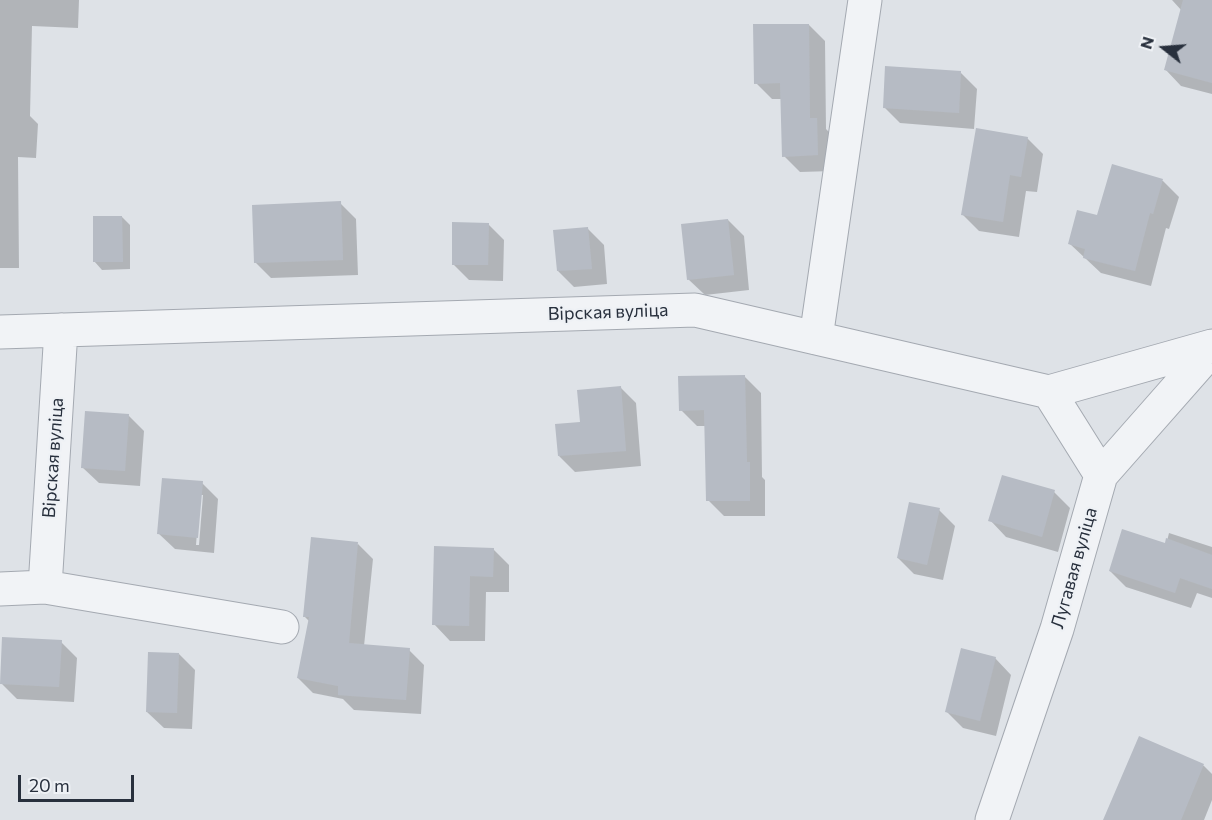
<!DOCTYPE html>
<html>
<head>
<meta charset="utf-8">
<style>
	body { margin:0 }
	#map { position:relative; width:1212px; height:820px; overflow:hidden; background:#dee2e7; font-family:Commissioner,sans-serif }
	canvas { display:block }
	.north { position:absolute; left:1134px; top:18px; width:60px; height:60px; -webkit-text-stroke:4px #eef1f5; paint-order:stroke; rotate:287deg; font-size:16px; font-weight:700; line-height:24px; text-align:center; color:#28303d }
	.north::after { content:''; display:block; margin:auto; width:21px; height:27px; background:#28303d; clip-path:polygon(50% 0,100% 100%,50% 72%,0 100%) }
	.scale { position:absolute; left:18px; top:775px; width:116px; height:27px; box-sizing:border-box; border:3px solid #28303d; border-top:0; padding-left:8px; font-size:18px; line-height:21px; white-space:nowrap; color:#28303d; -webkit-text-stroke:4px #eef1f5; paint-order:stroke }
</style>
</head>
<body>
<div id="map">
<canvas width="1212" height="820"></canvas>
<div class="north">N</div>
<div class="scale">20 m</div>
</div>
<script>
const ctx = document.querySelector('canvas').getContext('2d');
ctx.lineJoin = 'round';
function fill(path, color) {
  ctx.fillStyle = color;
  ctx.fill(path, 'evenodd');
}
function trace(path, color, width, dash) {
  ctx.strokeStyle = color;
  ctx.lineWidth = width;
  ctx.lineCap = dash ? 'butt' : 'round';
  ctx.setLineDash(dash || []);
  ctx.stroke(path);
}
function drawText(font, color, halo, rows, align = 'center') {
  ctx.font = font + ' Commissioner,sans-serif';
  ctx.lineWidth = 4.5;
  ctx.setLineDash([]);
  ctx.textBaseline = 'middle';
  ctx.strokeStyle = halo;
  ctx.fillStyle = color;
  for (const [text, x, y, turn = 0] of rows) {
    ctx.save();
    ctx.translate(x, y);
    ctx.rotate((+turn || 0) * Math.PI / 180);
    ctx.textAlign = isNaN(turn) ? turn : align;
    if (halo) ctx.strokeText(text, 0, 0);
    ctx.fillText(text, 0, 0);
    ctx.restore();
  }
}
fill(new Path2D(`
	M0,0H79L78,28L32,26L30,116L38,124L36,158L18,157L19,268H0Z
	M1172,0H1212V94L1181,86L1165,69L1182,11Z
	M809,25L825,41L826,129L833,136V171L800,172L784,156L782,99H772L756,83Z
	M961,73L977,89L974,129L900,123L884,107Z
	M1027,138L1043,154L1037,192L1026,191L1019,237L979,231L963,215Z
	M1113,166L1163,181L1179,197L1169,229L1166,228L1151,286L1101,273L1070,244L1098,216Z
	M340,203L356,219L358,275L271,278L255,262Z
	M122,217L130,225V269L102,270L94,261Z
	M728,220L744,236L749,290L705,295L688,279Z
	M488,224L504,240L503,281L469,280L453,264Z
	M588,229L604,245L607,284L574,287L558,271Z
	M745,377L761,393L762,477L765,480V516H724L708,500L706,426H697L681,410Z
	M620,387L636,403L641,466L575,472L559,456L582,423Z
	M128,415L144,431L140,486L99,483L82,467Z
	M202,483L218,499L214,553L175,549L158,533ZM200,495H203L199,545H196Z
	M1054,492L1070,508L1058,552L1006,537L990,520Z
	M939,510L955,526L943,580L914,574L898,558Z
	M1169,533L1212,547V598L1197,593L1191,608L1126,587L1110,571L1166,545Z
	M358,544L373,559L364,646L409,650L424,665L421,714L354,710L343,699L313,693L298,678L310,622L304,616Z
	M436,548L493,549L509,565V592H486L485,641H450L434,624Z
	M61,642L77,658L74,702L17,699L1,683Z
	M179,654L195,670L192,729L164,728L147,712Z
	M995,658L1011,675L996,736L963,728L947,712Z
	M1140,738L1204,766L1212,774V800L1204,820H1106Z`), '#0003');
fill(new Path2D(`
	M1183,0H1212V83L1164,70Z
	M753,24H809L810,118H817L818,155L782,157L780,83L754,84Z
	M885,66L961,71L959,113L883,108Z
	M976,128L1028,137L1021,177L1010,175L1003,222L961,215Z
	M1112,164L1163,179L1153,214L1150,213L1135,271L1083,258L1085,249L1068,244L1077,210L1097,215Z
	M341,201L343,260L254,263L252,205Z
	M93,216H122L123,262H93Z
	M728,219L734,275L687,280L681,224Z
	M452,222L489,223L488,265H452Z
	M588,227L592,269L557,271L553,230Z
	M745,375L747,462H750V501H706L704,410L679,411L678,376Z
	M621,386L626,451L558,456L555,424L580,422L577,390Z
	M85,411L129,414L125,471L81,468Z
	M1002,475L1055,490L1042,537L988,521Z
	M162,478L203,481L198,538L157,534Z
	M909,502L940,508L927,565L897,558Z
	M1122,529L1165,543L1166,538L1212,555V589L1180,578L1175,593L1109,571Z
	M311,537L358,542L349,643L410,648L406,700L338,695V686L297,678L309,617H303Z
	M434,546L494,548L493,577L470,576L469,626L432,625Z
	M2,637L62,640L59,687L0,684Z
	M961,648L996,657L980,721L945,712Z
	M148,652L179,653L177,713L146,712Z
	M1139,736L1204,764L1181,820H1103Z`), '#b6bbc4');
const minor = new Path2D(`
	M0,332L695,310L1049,392L1101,475
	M816,338L865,0
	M1049,392L1212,346
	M45,587L282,627
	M0,589L45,587L61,330
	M992,820L1057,629L1101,475L1212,349`);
trace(minor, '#a4a9b1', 35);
trace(minor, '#f1f3f6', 33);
drawText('18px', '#28303d', '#eef1f5', [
	["Вірская вуліца",608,312,-2],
	["Вірская вуліца",53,458,-86],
	["Лугавая вуліца",1074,568,-74]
]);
</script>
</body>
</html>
